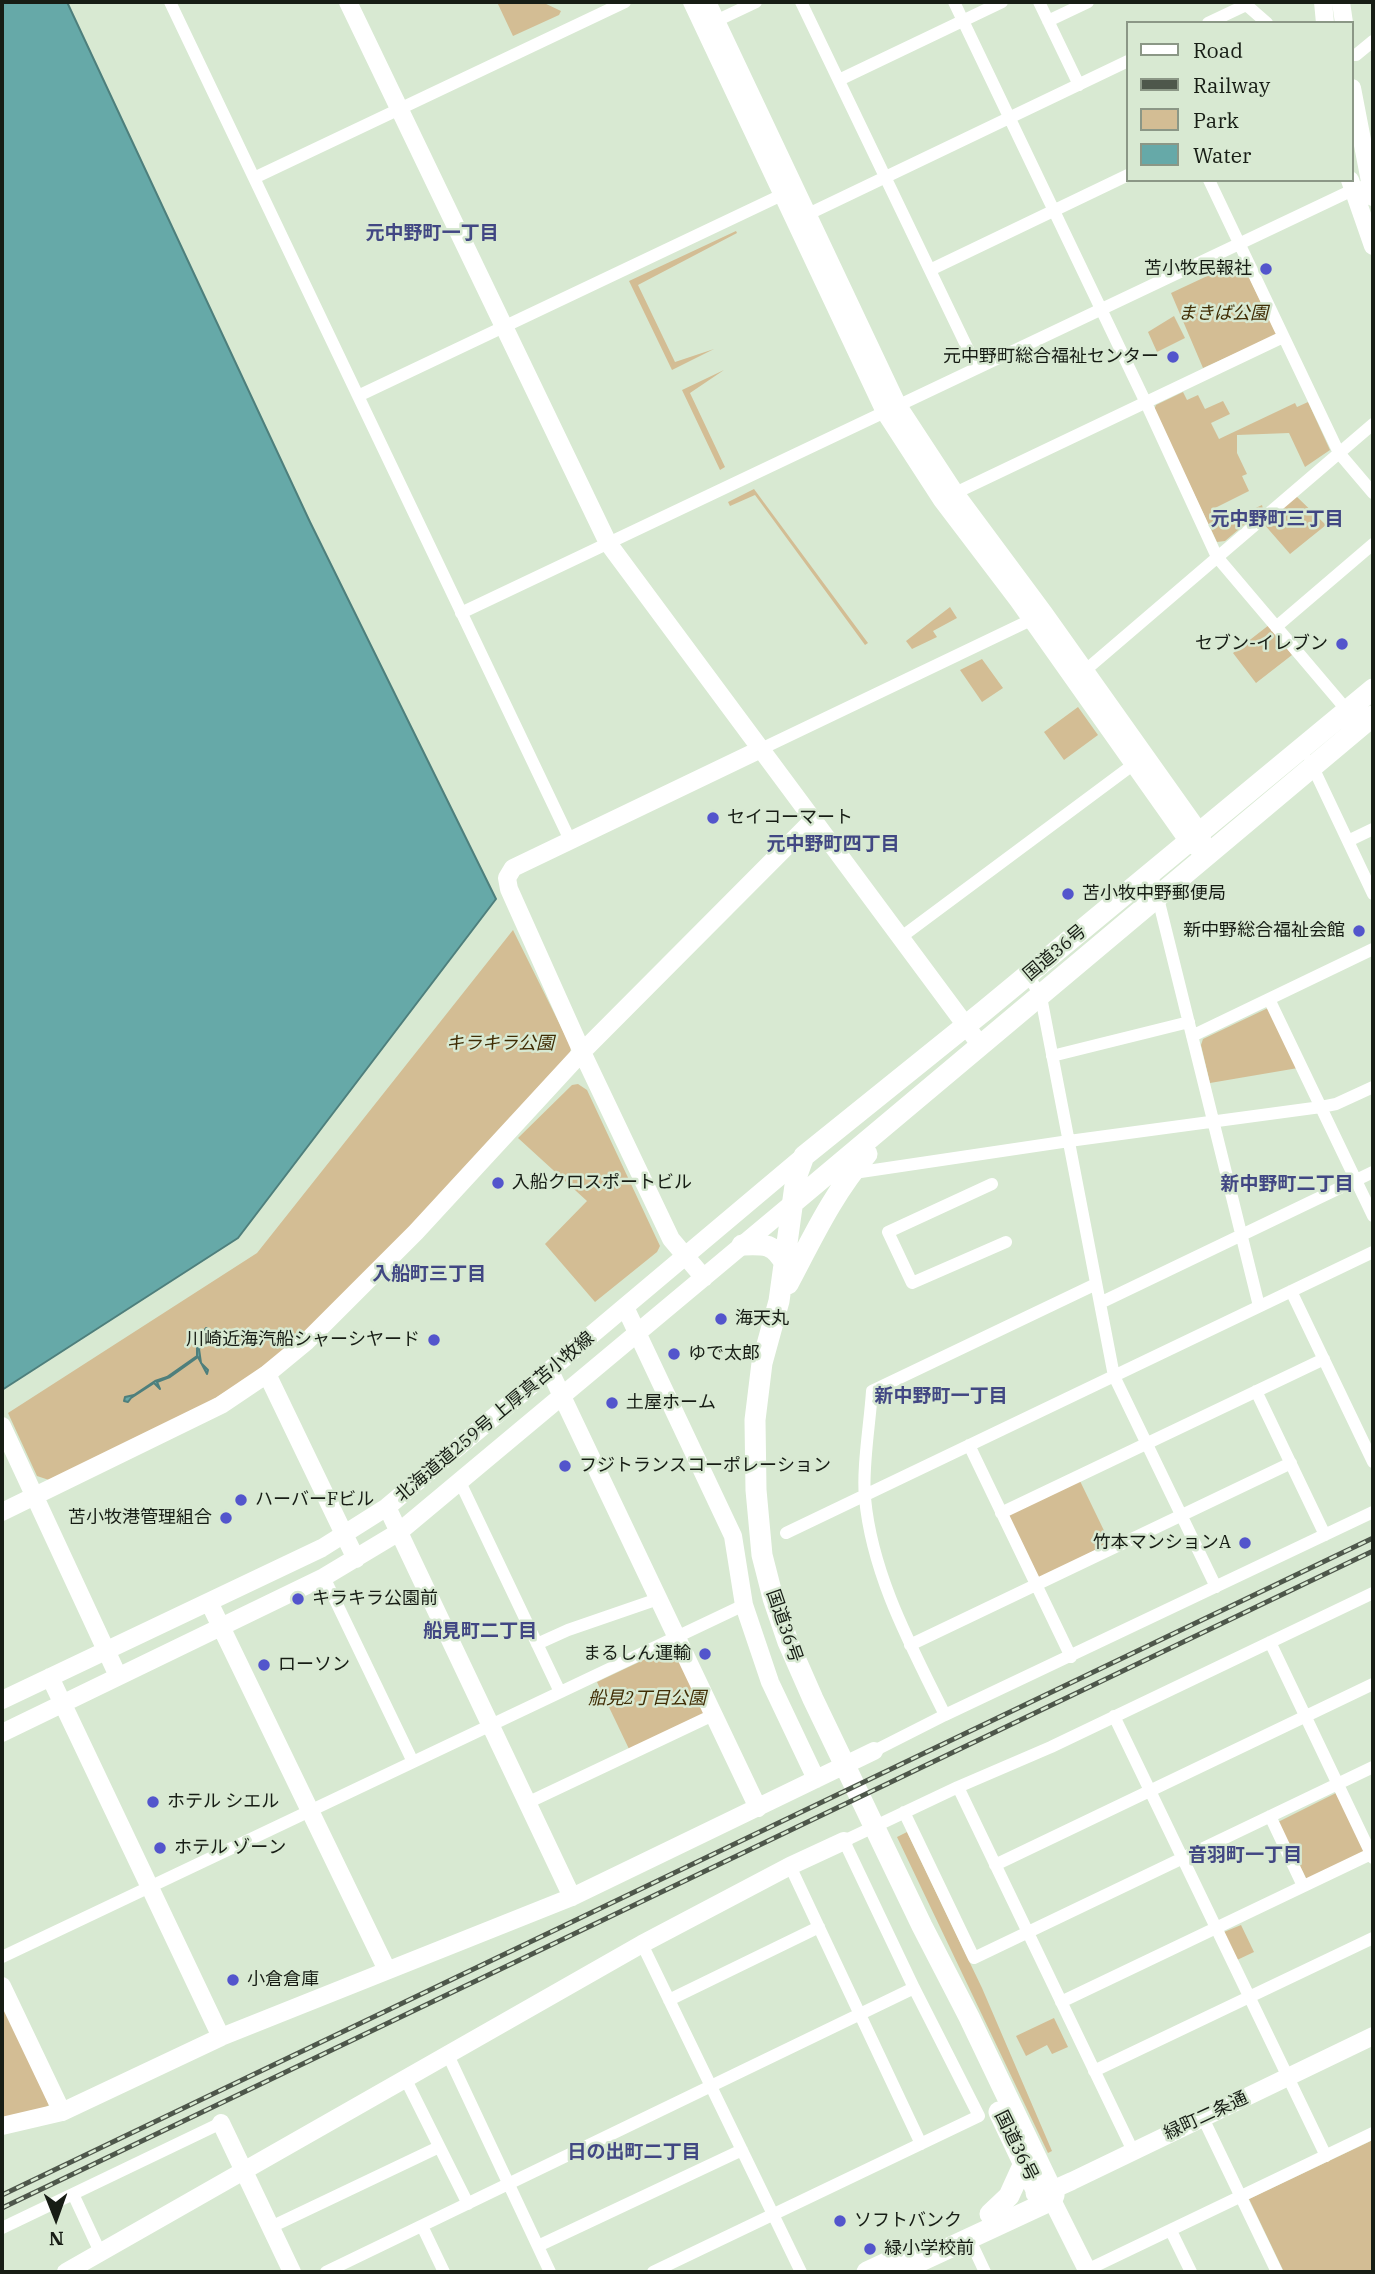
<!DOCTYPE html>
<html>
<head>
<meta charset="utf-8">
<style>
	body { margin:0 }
	#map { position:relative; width:1375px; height:2274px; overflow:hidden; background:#d8e9d2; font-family:"IBM Plex Serif",serif }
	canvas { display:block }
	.frame { position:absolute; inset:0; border:4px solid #171d15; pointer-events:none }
	.legend { position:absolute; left:1126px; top:21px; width:228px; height:161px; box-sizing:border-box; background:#d8e9d2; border:2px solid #8b9786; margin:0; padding:9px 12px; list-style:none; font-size:21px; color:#171d15 }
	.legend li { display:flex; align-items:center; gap:14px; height:35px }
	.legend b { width:35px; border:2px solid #8b9786 }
	.north { position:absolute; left:21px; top:2183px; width:70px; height:70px; -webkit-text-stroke:5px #d8e9d2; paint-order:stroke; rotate:179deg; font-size:19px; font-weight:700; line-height:28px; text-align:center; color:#171d15 }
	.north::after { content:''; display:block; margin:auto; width:24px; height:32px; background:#171d15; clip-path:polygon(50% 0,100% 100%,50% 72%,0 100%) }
</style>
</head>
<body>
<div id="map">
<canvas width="1375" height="2274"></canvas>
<div class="frame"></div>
<ul class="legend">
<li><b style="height:9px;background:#fff"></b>Road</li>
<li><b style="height:9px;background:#4e574b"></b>Railway</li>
<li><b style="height:19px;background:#d3bd94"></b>Park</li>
<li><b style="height:19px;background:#66a9a8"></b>Water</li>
</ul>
<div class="north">N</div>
</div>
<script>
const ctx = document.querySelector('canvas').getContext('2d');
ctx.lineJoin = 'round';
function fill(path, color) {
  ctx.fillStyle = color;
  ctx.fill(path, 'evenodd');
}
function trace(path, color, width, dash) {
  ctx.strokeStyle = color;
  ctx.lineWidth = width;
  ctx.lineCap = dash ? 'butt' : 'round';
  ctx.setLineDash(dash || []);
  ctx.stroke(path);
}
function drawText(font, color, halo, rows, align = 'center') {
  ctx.font = font + ' "IBM Plex Serif","Noto Sans JP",serif';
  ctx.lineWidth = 5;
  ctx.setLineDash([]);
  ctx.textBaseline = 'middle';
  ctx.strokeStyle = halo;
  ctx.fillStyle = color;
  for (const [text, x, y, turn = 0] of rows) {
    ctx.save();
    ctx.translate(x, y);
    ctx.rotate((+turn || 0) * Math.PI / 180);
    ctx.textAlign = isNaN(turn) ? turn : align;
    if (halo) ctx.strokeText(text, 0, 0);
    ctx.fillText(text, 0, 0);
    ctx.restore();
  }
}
fill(new Path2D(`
	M497,2H542L561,11L559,15L513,36Z
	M736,231L737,233L638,285L675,362L714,349L672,370L629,281Z
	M1235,263H1242L1277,335L1203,368L1171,293Z
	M1174,316L1185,338L1157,352L1148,332Z
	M724,370L690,393L725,467L720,470L682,390Z
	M1183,392L1187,400L1198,395L1205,409L1223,401L1230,414L1211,423L1219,439L1295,403L1297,407L1308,402L1330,450L1305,467L1289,433L1237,435V453L1247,474L1242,476L1249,491L1211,510L1221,529L1228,526L1226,522L1262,505L1263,509L1225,541L1217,542L1154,410L1156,405Z
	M754,489L868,643L865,645L755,495L730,506L728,502Z
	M1295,495L1326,525L1290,554L1263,523Z
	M950,607L957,618L933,631L937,637L912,649L906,641Z
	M1269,625L1292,655L1256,683L1233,653Z
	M982,659L1003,688L982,702L960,670Z
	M1078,707L1098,735L1064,760L1044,732Z
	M513,930L571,1047L569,1059C505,1127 441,1196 375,1263C340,1298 306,1335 266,1364C201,1413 125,1446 52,1481L37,1476L8,1413L257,1253Z
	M1268,1008L1298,1068L1210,1083L1201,1045L1203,1039Z
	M578,1084L587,1090L660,1246L657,1252L595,1302L545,1244L587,1201L518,1138L572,1085Z
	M1080,1481L1110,1543L1039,1578L1008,1515Z
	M673,1646L707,1713L629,1749L597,1682Z
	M1336,1793L1364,1851L1307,1880L1278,1822Z
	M907,1832L982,1988L1052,2151L1048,2153L897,1837Z
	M1241,1925L1254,1952L1237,1960L1224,1932Z
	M2,1996L49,2105L43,2109L2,2120Z
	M1054,2018L1068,2047L1052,2054L1047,2045L1026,2056L1016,2036Z
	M1373,2140V2272H1284L1249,2199Z`), '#d3bd94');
const water = new Path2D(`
	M2,2H67L310,522L496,899L238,1238L2,1390Z
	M206,1328L212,1331C209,1344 204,1341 199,1349L201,1363L208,1370L207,1374L198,1357L170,1377L157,1382L160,1389L154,1383L131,1398L128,1402L124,1401L125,1397L134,1395L155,1381L167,1377L197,1356V1340Z`);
fill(water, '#66a9a8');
trace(water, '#4e7f7c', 2);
trace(new Path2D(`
	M170,2L570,840
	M801,2L977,368
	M954,2L1146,403L1217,557L1351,715
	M1039,2L1079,85
	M1243,2L1267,23
	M716,21L756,2
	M1048,21L1088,2
	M1208,23L1246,5
	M1352,55H1356L1373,41
	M839,80L1002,2
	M254,178L625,2
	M1209,180L1339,453L1373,493
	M800,218L1128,61
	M930,270L1128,175
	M358,396L788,192
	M949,496L1283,337
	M461,613L1359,187
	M1276,627L1373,544
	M1081,674L1373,424
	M759,750L1037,617
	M1310,761L1373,894
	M1348,841L1373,829
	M1152,874L1259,1306
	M900,938L1134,764
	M1028,975L1041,997L1114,1376L1216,1587
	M1269,999L1373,1216
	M1192,1036L1373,949
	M1052,1056L1189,1022
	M854,1173L1069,1141L1321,1107L1336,1104L1373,1087
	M992,1184L888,1232L912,1283L1006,1242
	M1291,1291L1373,1462
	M1100,1303L1373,1172
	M1256,1391L1325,1535
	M969,1445L1071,1657
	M460,1482L560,1692
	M1001,1513L1324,1359
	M786,1533L1373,1252
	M324,1577L413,1762
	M1270,1642L1373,1858
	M537,1644L568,1630L658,1599
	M910,1645L1291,1463
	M945,1715C911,1646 872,1575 865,1498C862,1468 870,1423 872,1391L1096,1284
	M1114,1716L1326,2156
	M874,1751L945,1715L1373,1512
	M958,1787L1133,2151
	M527,1803L713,1715
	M904,1812L974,1958L1373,1767
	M1270,1816L1303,1886
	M995,1865L1373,1684
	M790,1866L921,2144
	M642,1944L801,2272
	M2,1957L744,1605
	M669,2000L819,1927
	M1061,2002L1373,1853
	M448,2055L550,2272
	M1094,2071L1373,1938
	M405,2078L468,2204
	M1203,2118L1277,2272
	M73,2194L100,2252
	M422,2226L444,2272
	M271,2227L439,2147
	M2,2228L221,2123
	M1171,2231L1191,2272
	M969,2238L985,2272
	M538,2246L742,2150
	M1087,2270L1373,2133
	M326,2272L914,1988
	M653,2272L979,2116L914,1988L844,1841L958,1787L1051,1747L1373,1593`), '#fff', 12);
trace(new Path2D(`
	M348,2L608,543L981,1046
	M692,2L885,412L942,500L1018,600L1189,842L1199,849
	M707,2L898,406L955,493L1044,613L1200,833L1204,846
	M1323,2L1325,23
	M1341,2L1344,23
	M1352,88L1373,197
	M1350,180L1373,246
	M704,1278L671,1239L582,1052L509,889L507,878L513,868L759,750
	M625,1307L733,1536L744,1605L770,1682L816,1779
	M550,1371L758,1808
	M267,1374L356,1559
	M2,1426L118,1676
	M387,1507L572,1897
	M2,1512L221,1405L267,1374L307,1341L416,1232L582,1052L812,821
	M209,1602L387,1970
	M50,1677L221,2037
	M2,1700L322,1548L387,1507L804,1156
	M2,1733L324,1577L399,1532L794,1202
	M2,1986L62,2112
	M221,2123L292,2272
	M2,2126L62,2112L221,2037L572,1897L874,1751
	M1041,2191L1052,2190L1072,2181L1373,2036
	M1041,2194L1052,2200L1088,2272
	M66,2272L642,1944L790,1866L844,1841`), '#fff', 18);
trace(new Path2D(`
	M794,1202L1373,716
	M742,1245C764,1244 774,1243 785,1264
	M788,1284C813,1237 832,1195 867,1154
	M999,2112L1037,2192L1036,2193
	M990,2214L1009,2196L1024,2163
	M867,2272L912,2251
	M897,2272L1052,2200L1054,2195L969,2017L922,1926L813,1699L788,1642L773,1598L762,1555L756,1490L755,1420L762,1363L779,1301L796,1178L804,1156L984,1011L1373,689`), '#fff', 21);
const rail = new Path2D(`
	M2,2195L1373,1538
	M2,2208L1373,1551`);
trace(rail, '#4e574b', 5);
trace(rail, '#d8e9d2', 2.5, [8]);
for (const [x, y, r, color] of [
	[1266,269,7,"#5355cc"],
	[1173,357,7,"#5355cc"],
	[1342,644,7,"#5355cc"],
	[713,818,7,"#5355cc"],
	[1068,894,7,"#5355cc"],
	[1359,931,7,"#5355cc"],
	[498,1183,7,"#5355cc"],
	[721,1319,7,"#5355cc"],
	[434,1340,7,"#5355cc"],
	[674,1354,7,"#5355cc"],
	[612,1403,7,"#5355cc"],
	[565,1466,7,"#5355cc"],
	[241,1500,7,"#5355cc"],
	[226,1518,7,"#5355cc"],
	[1245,1543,7,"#5355cc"],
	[298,1599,7,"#5355cc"],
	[705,1654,7,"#5355cc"],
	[264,1665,7,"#5355cc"],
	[153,1802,7,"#5355cc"],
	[160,1848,7,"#5355cc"],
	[233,1980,7,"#5355cc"],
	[840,2221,7,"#5355cc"],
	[870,2249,7,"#5355cc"]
]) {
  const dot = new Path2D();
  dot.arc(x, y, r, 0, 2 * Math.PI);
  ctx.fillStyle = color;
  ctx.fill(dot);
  trace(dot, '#d8e9d2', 2.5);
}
drawText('18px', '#171d15', '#d8e9d2', [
	["苫小牧民報社",1252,269,"right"],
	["元中野町総合福祉センター",1159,357,"right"],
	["セブン-イレブン",1328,644,"right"],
	["セイコーマート",727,818],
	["苫小牧中野郵便局",1082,894],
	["新中野総合福祉会館",1345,931,"right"],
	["入船クロスポートビル",512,1183],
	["海天丸",735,1319],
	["川崎近海汽船シャーシヤード",420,1340,"right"],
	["ゆで太郎",688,1354],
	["土屋ホーム",626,1403],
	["フジトランスコーポレーション",579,1466],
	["ハーバーFビル",255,1500],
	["苫小牧港管理組合",212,1518,"right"],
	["竹本マンションA",1231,1543,"right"],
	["キラキラ公園前",312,1599],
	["まるしん運輸",691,1654,"right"],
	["ローソン",278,1665],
	["ホテル シエル",167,1802],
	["ホテル ゾーン",174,1848],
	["小倉倉庫",247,1980],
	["ソフトバンク",854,2221],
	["緑小学校前",884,2249]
], 'left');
drawText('italic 18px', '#402d05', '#d8e9d2', [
	["まきば公園",1223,314],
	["キラキラ公園",500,1044],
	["船見2丁目公園",647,1699]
]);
drawText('18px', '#171d15', '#d8e9d2', [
	["国道36号",1055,953,-40],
	["北海道道259号 上厚真苫小牧線",495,1417,-40],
	["国道36号",784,1626,71],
	["緑町二条通",1206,2116,-25],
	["国道36号",1016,2146,64]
]);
drawText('bold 19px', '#414783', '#d8e9d2', [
	["元中野町一丁目",432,234],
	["元中野町三丁目",1277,520],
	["元中野町四丁目",833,845],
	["新中野町二丁目",1287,1185],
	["入船町三丁目",429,1275],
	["新中野町一丁目",941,1397],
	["船見町二丁目",480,1632],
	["音羽町一丁目",1245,1856],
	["日の出町二丁目",634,2153]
]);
</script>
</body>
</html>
